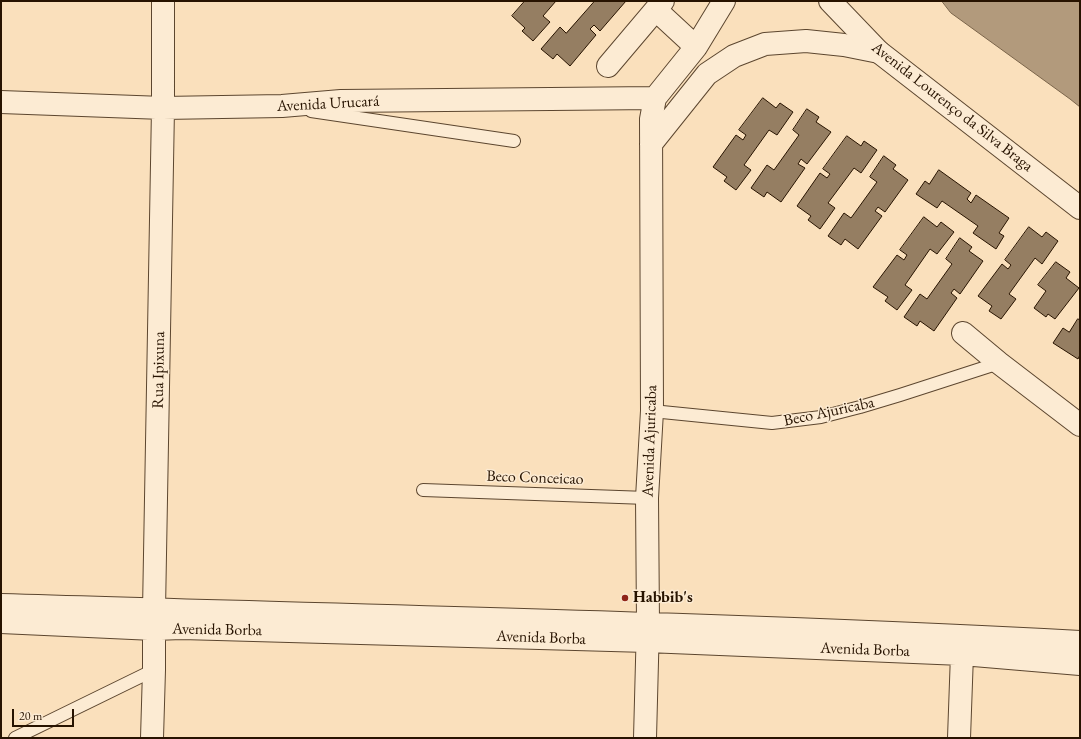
<!DOCTYPE html>
<html>
<head>
<meta charset="utf-8">
<style>
	body { margin:0 }
	#map { position:relative; width:1081px; height:739px; overflow:hidden; background:#fae0bc; font-family:"EB Garamond",serif }
	canvas { display:block }
	.frame { position:absolute; inset:0; border:2px solid #271300; pointer-events:none }
	.scale { position:absolute; left:12px; top:709px; width:62px; height:18px; box-sizing:border-box; border:2px solid #271300; border-top:0; padding-left:5px; font-size:12px; line-height:14px; white-space:nowrap; color:#271300; -webkit-text-stroke:3px #fcebd3; paint-order:stroke }
</style>
</head>
<body>
<div id="map">
<canvas width="1081" height="739"></canvas>
<div class="frame"></div>
<div class="scale">20 m</div>
</div>
<script>
const ctx = document.querySelector('canvas').getContext('2d');
ctx.lineJoin = 'round';
function fill(path, color) {
  ctx.fillStyle = color;
  ctx.fill(path, 'evenodd');
}
function trace(path, color, width, dash) {
  ctx.strokeStyle = color;
  ctx.lineWidth = width;
  ctx.lineCap = dash ? 'butt' : 'round';
  ctx.setLineDash(dash || []);
  ctx.stroke(path);
}
function drawText(font, color, halo, rows, align = 'center') {
  ctx.font = font + ' "EB Garamond",serif';
  ctx.lineWidth = 3;
  ctx.setLineDash([]);
  ctx.textBaseline = 'middle';
  ctx.strokeStyle = halo;
  ctx.fillStyle = color;
  for (const [text, x, y, turn = 0] of rows) {
    ctx.save();
    ctx.translate(x, y);
    ctx.rotate((+turn || 0) * Math.PI / 180);
    ctx.textAlign = isNaN(turn) ? turn : align;
    if (halo) ctx.strokeText(text, 0, 0);
    ctx.fillText(text, 0, 0);
    ctx.restore();
  }
}
const water = new Path2D(`
	M942,1H1080V107L1070,99L951,13Z`);
fill(water, '#b29a7c');
trace(water, '#7a644a', 1);
const building = new Path2D(`
	M525,1H556L543,16L550,22L533,41L522,31L525,28L512,16Z
	M595,1H626L600,31L594,25L590,29L596,35L570,66L557,54L553,59L541,49L560,27L566,33Z
	M763,98L776,108L780,103L793,112L777,135L769,130L744,165L751,170L736,190L724,181L727,177L713,167L736,135L743,140L746,135L739,130Z
	M807,109L819,117L816,122L831,132L807,164L801,159L798,164L805,168L781,202L767,192L764,197L751,188L767,165L774,170L799,135L793,130Z
	M847,136L861,146L864,141L877,150L861,173L854,168L828,203L835,208L820,229L808,220L811,216L797,206L820,173L827,178L830,174L823,169Z
	M884,156L896,165L893,169L908,180L885,212L878,207L875,211L882,216L858,249L845,239L841,245L828,236L844,213L851,218L877,182L870,177Z
	M939,170L971,193L967,199L971,203L976,195L1009,218L999,233L1004,236L996,249L973,233L978,226L942,201L937,208L916,194L925,181L929,184Z
	M924,217L937,227L941,222L954,232L937,254L930,249L905,285L912,290L897,310L885,301L888,297L873,287L897,255L904,260L907,255L900,250Z
	M1029,227L1042,237L1046,232L1058,241L1042,264L1035,258L1009,294L1016,299L1001,319L989,311L992,306L978,296L1002,264L1008,269L1011,265L1005,260Z
	M960,238L972,247L969,251L983,261L960,294L954,289L951,293L957,298L934,331L920,321L917,326L904,317L920,294L927,299L952,264L946,259Z
	M1056,262L1070,272L1066,278L1079,288L1055,319L1048,314L1046,317L1034,308L1046,291L1038,285Z
	M1078,319L1080,320V355L1078,359L1053,343L1063,328L1069,332Z`);
fill(building, '#957e62');
trace(building, '#271300', 1);
const service = new Path2D(`
	M311,111L514,141
	M652,411L772,423L821,417L860,407L900,395L999,363
	M423,490L647,498
	M15,738L154,670`);
const minor = new Path2D(`
	M656,10L696,47
	M608,66L663,1
	M1,102L163,108L282,106L341,101L655,98
	M651,144L707,74L734,56L765,44L806,41L844,45L879,52
	M963,333L999,363L1080,425
	M1,605C361,616 721,623 1080,642
	M1,622L154,629L182,628L647,641L962,654L1080,664
	M152,738L154,670V610L163,108V1
	M645,738L648,623L647,498L652,411L651,119L655,98L696,47L724,1
	M959,738L962,654`);
const tertiary = new Path2D(`
	M830,1L879,52L1080,208`);
trace(service, '#5c462f', 14);
trace(minor, '#5c462f', 24);
trace(tertiary, '#5c462f', 24);
trace(service, '#fcebd3', 12);
trace(minor, '#fcebd3', 22);
trace(tertiary, '#fcebd3', 22);
for (const [x, y, r, color] of [
	[625,598,4,"#8f2418"]
]) {
  const dot = new Path2D();
  dot.arc(x, y, r, 0, 2 * Math.PI);
  ctx.fillStyle = color;
  ctx.fill(dot);
  trace(dot, '#fcebd3', 1.5);
}
drawText('16px', '#271300', '#fcebd3', [
	["Avenida Urucará",328,104,-3],
	["Avenida Lourenço da Silva Braga",952,107,38],
	["Rua Ipixuna",159,370,-89],
	["Beco Ajuricaba",829,412,-12],
	["Avenida Ajuricaba",650,441,-88],
	["Beco Conceicao",535,478,2],
	["Avenida Borba",217,630,1],
	["Avenida Borba",541,638,2],
	["Avenida Borba",865,650,2]
]);
drawText('bold 16px', '#271300', '#fcebd3', [
	["Habbib's",633,598]
], 'left');
</script>
</body>
</html>
